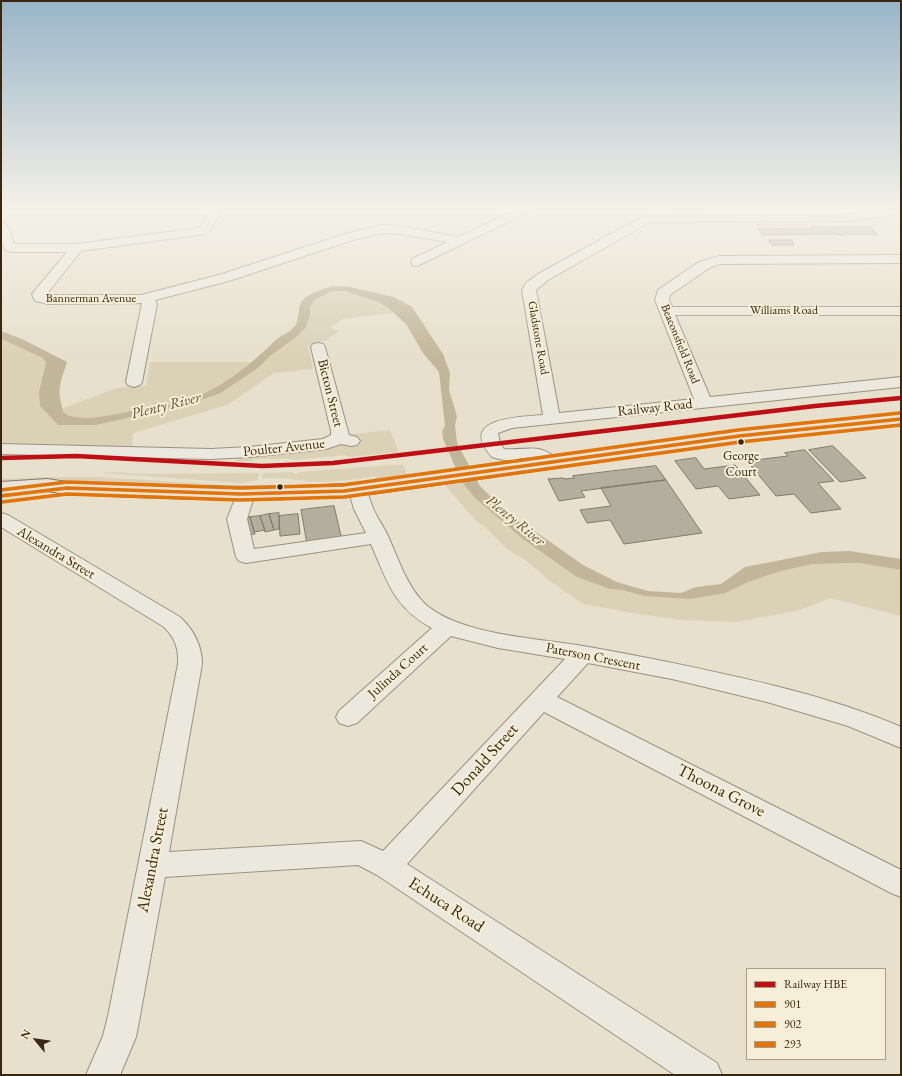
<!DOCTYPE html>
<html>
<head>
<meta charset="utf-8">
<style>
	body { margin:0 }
	#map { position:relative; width:902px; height:1076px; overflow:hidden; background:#e6e0cc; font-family:"EB Garamond",serif }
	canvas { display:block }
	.frame { position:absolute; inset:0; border:2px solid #3b270f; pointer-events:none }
	.legend { position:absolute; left:746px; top:968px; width:140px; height:92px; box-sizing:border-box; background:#f6eed7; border:1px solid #ab9e87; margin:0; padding:5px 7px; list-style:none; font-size:12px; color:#3b270f }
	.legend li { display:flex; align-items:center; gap:8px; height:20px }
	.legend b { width:20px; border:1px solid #ab9e87 }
	.north { position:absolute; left:16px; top:1020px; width:40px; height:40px; -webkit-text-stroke:3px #f6eed7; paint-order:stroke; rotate:299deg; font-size:11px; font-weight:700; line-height:16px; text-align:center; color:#3b270f }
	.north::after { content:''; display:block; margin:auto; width:14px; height:18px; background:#3b270f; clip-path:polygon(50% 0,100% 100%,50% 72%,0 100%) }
</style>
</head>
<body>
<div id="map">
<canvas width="902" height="1076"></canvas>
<div class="frame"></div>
<ul class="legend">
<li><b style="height:5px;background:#be1014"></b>Railway HBE</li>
<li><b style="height:5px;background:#e27402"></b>901</li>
<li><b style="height:5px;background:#e27402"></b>902</li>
<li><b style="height:5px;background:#e27402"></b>293</li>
</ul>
<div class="north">N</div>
</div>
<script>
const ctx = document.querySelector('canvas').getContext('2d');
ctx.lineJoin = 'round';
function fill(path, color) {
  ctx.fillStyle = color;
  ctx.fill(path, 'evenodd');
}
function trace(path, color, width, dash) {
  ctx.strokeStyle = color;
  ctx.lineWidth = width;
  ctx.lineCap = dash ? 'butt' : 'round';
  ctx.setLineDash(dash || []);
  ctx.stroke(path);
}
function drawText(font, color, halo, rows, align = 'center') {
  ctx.font = font + ' "EB Garamond",serif';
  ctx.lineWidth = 4;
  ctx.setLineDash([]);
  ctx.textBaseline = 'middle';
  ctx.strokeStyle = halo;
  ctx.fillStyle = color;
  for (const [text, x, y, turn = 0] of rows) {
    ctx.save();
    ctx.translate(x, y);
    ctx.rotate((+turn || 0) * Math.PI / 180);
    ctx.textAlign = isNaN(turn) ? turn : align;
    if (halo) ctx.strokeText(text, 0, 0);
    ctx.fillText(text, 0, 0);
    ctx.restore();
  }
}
fill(new Path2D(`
	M754,222H804L809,229L758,228Z
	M332,291C352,292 378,298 393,313L343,319L330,328L339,331L327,340L308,345L313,369L274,373L227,405L133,433L132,449L1,446V339L43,358L46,364L39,392L40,406L58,425H96L190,404L221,393L258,368L270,356L295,338L310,316V308L314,300Z
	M150,362H253L234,377L208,392L184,401L100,418H80L65,414L61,411V409L117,388L146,386Z
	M390,430L399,452L350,457L345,455L295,460L290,459H253L251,461H238L235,459L175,460L105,456H242L345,435Z
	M392,465H403L408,477L377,482L375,476C356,479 337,482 318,482C299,481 281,476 262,479L263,473L291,472L296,474L301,472Z
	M113,472L145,474L259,473L258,480L241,483L103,473Z
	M46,477H98L209,484L230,487L251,486L243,487L1,486V479Z
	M462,482L474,497L498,516L610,589L622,590L644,596L726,593L748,582L781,571L813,564L859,563L901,570V616L830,598L800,610L737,622L683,620L632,613L583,604L550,581L525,560L507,549L484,526L476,521L445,485Z`), '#dbd1b6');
fill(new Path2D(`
	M334,286L350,287L394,297L412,307L443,354L450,373L449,390L457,416L455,425L457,443L480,486L511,517L536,532L583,565L617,582L648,591L681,593L696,587L721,584L745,567L822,552L850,551L901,559V570L859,563L813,564L781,571L748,582L726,593L690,599L644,596L622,590L610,589L577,577L523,539L474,497L462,482L443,439L442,431L445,426L439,372L423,353L406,324L388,308L378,302L345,291H332L314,300L310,308V316L306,327L295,338L270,356L258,368L221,393L190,404L96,425H58L40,406L39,392L46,363L43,358L1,339V331L22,339L67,362C62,378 57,387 61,403C63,411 62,413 71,416C90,421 108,415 128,412C146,408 166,406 184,401C221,390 250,365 277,339C282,335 288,333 292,329C298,324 298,317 299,310C299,294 323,289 334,286Z`), '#c2b69a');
const building = new Path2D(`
	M812,225L823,227L870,226L877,234H844L843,236L836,234L763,235L758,229H814Z
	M769,240H792L794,245H772Z
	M833,446L866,478L840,482L809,450Z
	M805,450L834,481L818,483L841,509L811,513L794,494L776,496L747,461L788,456L785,453Z
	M696,458L704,469L735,465L760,495L729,499L718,486L696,489L675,461Z
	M656,466L666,480L581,491L585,497L559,501L548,479L562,478L566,479L574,478L573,476Z
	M666,480L702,533L624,544L610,520L587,523L580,510L611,506L601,488Z
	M334,506L342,540L307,544L301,510Z
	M279,513V529L274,530L269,514Z
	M269,514L274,530L265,532L260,516Z
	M298,514L300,534L280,536L279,516Z
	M260,516L265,530L254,532L250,517Z
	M250,517L255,534L246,535L242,521Z`);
fill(building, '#b4ae9f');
trace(building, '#807a6c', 1);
const minor = new Path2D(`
	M210,209H222L212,228L205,234L81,251L46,295H141L219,275L345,234L382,225L399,226L459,237L518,209H533L531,211L417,266L412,265L411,262L412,259L448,242L399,234L382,233L353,240L229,281L155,300L157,304L142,382L140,385L134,387L128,385L126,382L142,303L48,304L35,301L32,294L67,252H11L7,251L1,243V221L5,223L10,231L14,244H77L198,228L201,226Z
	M890,209H901V213L876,218L847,221L650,222L548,280L536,290L559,413L694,399L655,300L658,290L699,262L719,256L901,255V263L720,264L709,268L670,295L669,300L672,307H901V315H675L710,397L901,377V387L512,428L498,433L500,443L504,449C526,451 544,441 559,463L556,467C541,471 543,459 530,458C525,457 519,459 514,460C506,461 499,459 492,457C457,418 518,417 543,415L522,290L526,283L538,274L638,219L650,216L847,215Z
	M318,343L323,344L325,347L349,435L357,437L360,441L357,445L351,446L341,444L326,449L249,457L211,459L1,454V444L211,449L249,447L323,439L331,435V431L311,347L313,344Z
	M357,483L364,485C368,492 370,501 373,508C377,518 384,527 388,536C398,558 406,584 423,602C456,635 538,638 583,646C613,651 643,657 673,663C749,679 830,696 901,727V748L848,726L767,702L672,679L588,663L557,697L901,870V897L891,893L544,712L407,864L717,1063L722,1075H675L377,875L358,865L165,877L140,1016L136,1037L120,1075H86L103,1036L108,1016L178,664C179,649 175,638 164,627L1,527V513L8,515L180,617C193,629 202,645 202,664L169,852L361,841L383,851L565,659L498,648L451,636L357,723L348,726L339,723L336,717L339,711L432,628C394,608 387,581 371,544L246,563L239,561L236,557L227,519L239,489L246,487L253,489L255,493L247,519L254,549L366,533L354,509L348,489L350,485Z`);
const major = new Path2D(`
	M901,413V425L739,442L372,494C270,504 169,498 67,494L47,491L1,494V482L47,479L67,482C169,485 270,491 372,482L739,430Z`);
trace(minor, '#999284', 2);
trace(major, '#807a6c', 2);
fill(minor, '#ebe8de');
fill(major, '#e8e3d9');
trace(new Path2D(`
	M1,496L67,488L241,494L344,491L739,436L901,419`), '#e27402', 3.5);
trace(new Path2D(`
	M2,502L67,494L240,500L344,497L740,442L901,425`), '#e27402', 3.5);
trace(new Path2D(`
	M1,490L67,482L241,488L343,485L738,430L900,413`), '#e27402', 3.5);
trace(new Path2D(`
	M1,458L76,456L262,466L333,463L815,406L901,398`), '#be1014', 4.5);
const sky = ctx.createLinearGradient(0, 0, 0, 359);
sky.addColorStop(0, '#99b5c9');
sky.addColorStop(0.58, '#f4f1e8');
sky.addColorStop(1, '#f4f1e800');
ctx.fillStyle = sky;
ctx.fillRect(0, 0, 902, 359);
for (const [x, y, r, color] of [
	[741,442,3.5,"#3b270f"],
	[280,487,3.5,"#3b270f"]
]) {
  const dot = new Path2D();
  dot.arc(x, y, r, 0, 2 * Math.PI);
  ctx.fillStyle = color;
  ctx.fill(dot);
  trace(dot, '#f6eed7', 1.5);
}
drawText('12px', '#3b270f', '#f6eed7', [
	["Bannerman Avenue",91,299],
	["Williams Road",784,311],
	["Gladstone Road",538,338,80],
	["Beaconsfield Road",680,344,68]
]);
drawText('13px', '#3b270f', '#f6eed7', [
	["George",741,456],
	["Court",741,472]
]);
drawText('14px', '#3b270f', '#f6eed7', [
	["Bicton Street",330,393,76],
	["Railway Road",655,408,-6],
	["Poulter Avenue",284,448,-6],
	["Alexandra Street",56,553,31],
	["Paterson Crescent",593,657,11],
	["Julinda Court",398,671,-42]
]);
drawText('italic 15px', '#5f4c32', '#f6eed7', [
	["Plenty River",166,406,-14],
	["Plenty River",515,521,39]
]);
drawText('17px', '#3b270f', '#f6eed7', [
	["Donald Street",485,760,-48],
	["Thoona Grove",721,791,27],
	["Alexandra Street",153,860,-79],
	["Echuca Road",446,905,33]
]);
</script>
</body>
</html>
